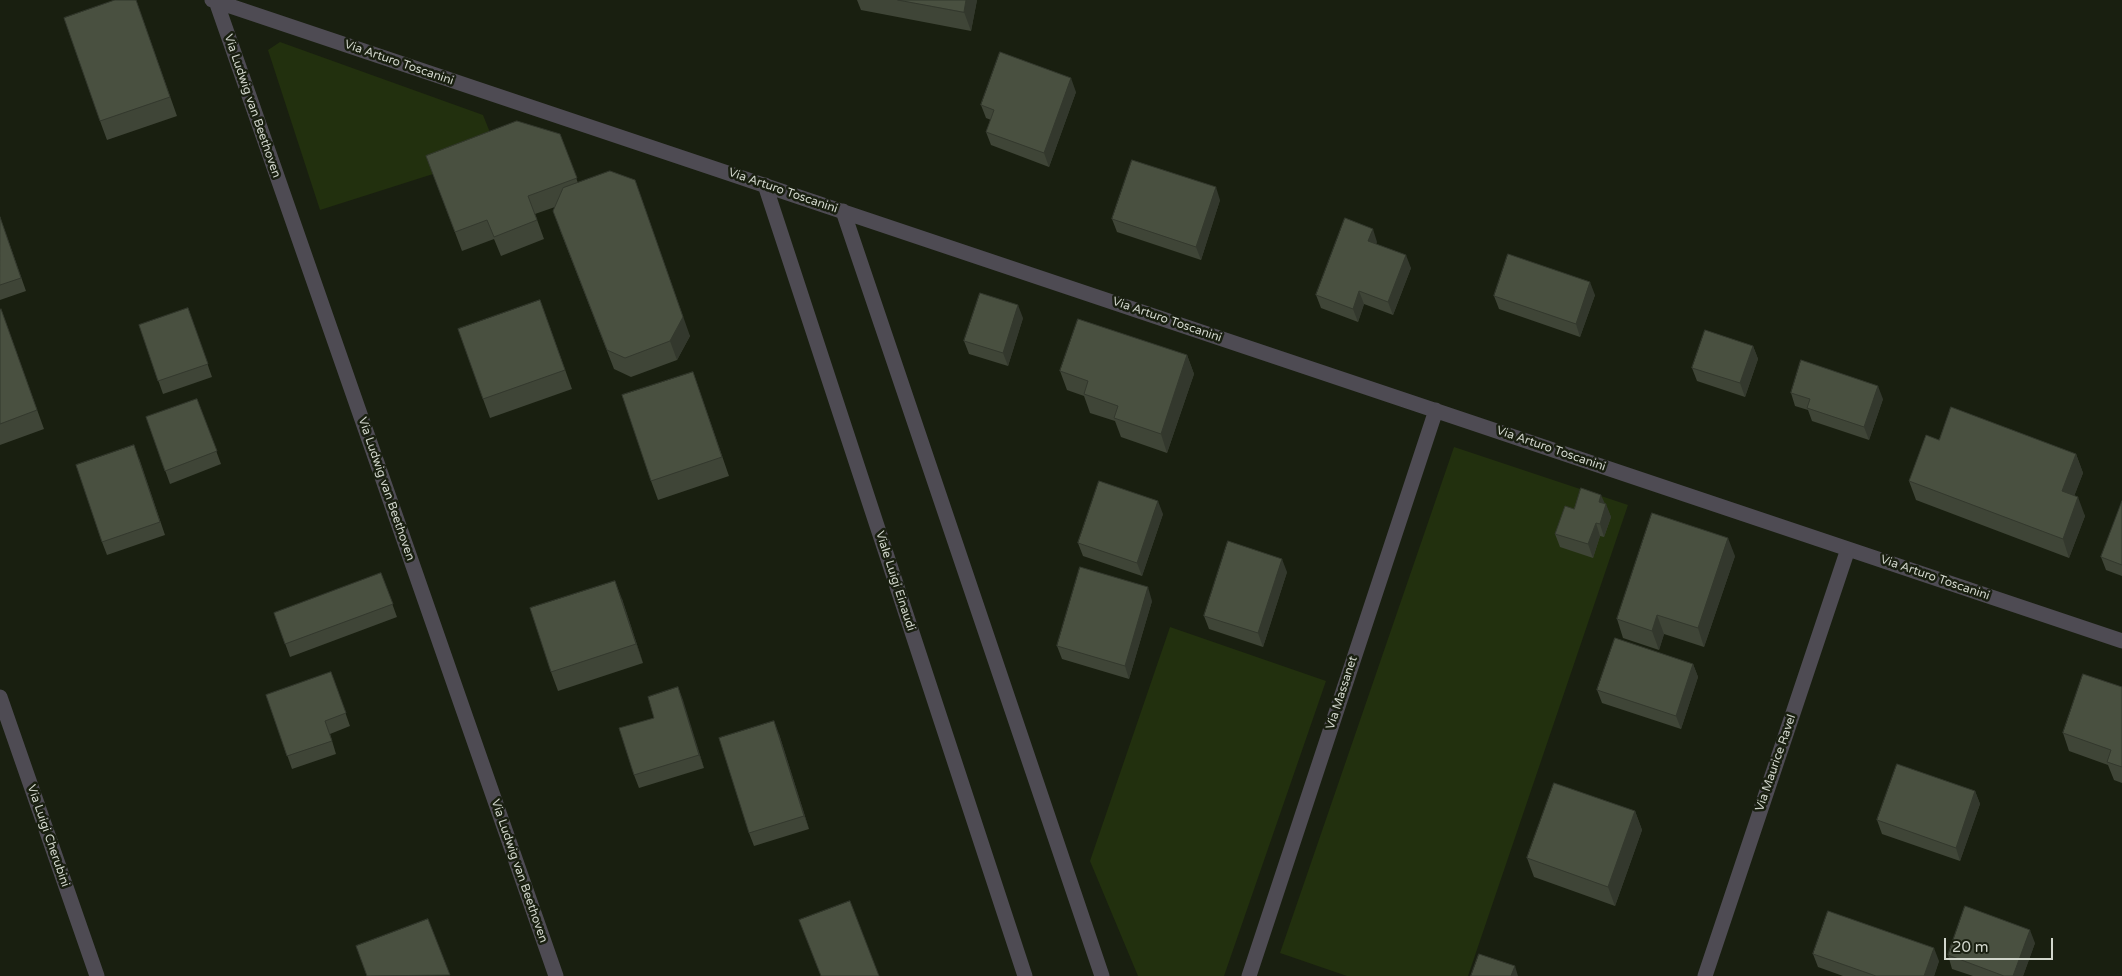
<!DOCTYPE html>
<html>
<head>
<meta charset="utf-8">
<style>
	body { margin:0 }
	#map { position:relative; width:2122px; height:976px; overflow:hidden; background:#191f10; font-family:"Varela Round",sans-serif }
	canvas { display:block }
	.scale { position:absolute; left:1944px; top:938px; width:109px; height:22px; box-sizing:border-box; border:2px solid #d1d6cc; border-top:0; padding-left:6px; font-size:15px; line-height:18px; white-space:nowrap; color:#d1d6cc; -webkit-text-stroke:4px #191f10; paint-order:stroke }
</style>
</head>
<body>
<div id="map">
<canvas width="2122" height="976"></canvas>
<div class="scale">20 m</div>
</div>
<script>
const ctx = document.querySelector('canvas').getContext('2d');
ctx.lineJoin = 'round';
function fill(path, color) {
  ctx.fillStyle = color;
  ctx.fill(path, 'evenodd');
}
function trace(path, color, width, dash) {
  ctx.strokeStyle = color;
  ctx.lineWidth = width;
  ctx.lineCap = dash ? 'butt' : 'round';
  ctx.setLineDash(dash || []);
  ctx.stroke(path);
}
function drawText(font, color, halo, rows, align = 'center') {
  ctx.font = font + ' "Varela Round",sans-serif';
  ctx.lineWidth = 5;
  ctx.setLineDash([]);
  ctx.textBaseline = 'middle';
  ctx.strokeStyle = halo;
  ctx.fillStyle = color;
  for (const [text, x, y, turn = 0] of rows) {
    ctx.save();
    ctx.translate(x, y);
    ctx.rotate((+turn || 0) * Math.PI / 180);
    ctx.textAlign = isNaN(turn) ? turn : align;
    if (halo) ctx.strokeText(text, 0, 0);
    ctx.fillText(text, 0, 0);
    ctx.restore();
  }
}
fill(new Path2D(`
	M280,42L483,115L497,150L433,174L320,210L268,50Z
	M1454,447L1628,505L1468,976H1347L1280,953Z
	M1170,627L1326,681L1224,976H1138L1090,861Z`), '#22300e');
trace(new Path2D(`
	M212,0L2122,641
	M216,1L556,976
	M765,185L1025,976
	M843,211L1102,976
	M0,697L97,976
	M1249,976L1436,410
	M1705,976L1848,549`), '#4e4b53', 15);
fill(new Path2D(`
	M136,0L177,116L107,140L100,121Z
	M857,0H977L971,31L861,10Z
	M1076,92L1049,167L991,145L986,132L991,120L986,118L981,105Z
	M560,134L578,183L690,336L677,360L631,377L614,369L560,230L555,207L535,214L544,239L501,256L494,239L462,251L433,174Z
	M1220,200L1201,260L1117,232L1112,219Z
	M0,217L26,291L0,300Z
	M1377,242L1376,244L1411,268L1393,315L1364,304L1358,322L1321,308L1316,295Z
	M1595,295L1580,337L1499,309L1494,296Z
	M540,300L572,389L490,418L483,399Z
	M188,308L212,377L163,394L139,325Z
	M1,309L44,429L0,445V310Z
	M1023,318L1008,366L969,354L964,341Z
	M1753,346L1758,359L1745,397L1697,381L1692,368Z
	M1187,355L1194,374L1167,453L1121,437L1115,421L1090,413L1084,396L1067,390L1060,371Z
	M693,372L729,476L658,500L651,481Z
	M1791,393L1883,399L1869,440L1812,421L1808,410L1795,406Z
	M197,399L221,464L170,484L146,417Z
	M1939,440L2076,454L2083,473L2074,496L2085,516L2069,558L1916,500L1909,481Z
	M139,458L165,535L107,555L102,542Z
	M2122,501V576L2106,570L2101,557Z
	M1605,503L1611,517L1604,537L1600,536L1593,558L1560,547L1555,534L1574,509Z
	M1163,514L1142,576L1083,556L1078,543Z
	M1735,556L1704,647L1664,634L1659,650L1623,638L1617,619Z
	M1287,572L1263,647L1209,629L1204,616Z
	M381,573L397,617L290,657L274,613Z
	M622,599L643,663L558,691L551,672Z
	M1152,601L1129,679L1062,659L1057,646Z
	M1693,664L1698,677L1681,729L1602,703L1597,690Z
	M331,672L350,726L330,734L336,754L292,769L266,695Z
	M678,687L704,768L639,788L634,775L654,718Z
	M2122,687V783L2114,780L2108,765L2069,751L2063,733Z
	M779,734L809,829L754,846L749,833Z
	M1975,791L1980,804L1960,861L1882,834L1877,820Z
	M1635,811L1642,830L1615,906L1534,877L1527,858Z
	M2035,943L2023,976H1973L1952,969L1948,955Z
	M1813,954L1939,961L1934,976H1843L1818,967Z`), '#3f4537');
fill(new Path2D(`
	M966,0H977L971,31L964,12Z
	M1071,78L1076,92L1049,167L1044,153Z
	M635,180L690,336L677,360L670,341Z
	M1216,187L1220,200L1201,260L1196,247Z
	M1373,229L1377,242L1373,254L1368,241Z
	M1406,255L1411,268L1393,315L1388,302Z
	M1590,282L1595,295L1580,337L1576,324Z
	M1359,291L1364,304L1358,322L1353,309Z
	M1018,305L1023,318L1008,366L1003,353Z
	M1753,346L1758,359L1745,397L1740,383Z
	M1187,355L1194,374L1167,453L1161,434Z
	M1878,386L1883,399L1869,440L1864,427Z
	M2076,454L2083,473L2069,510L2062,491Z
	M1601,495L1606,506V504L1611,517L1604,537L1600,524L1599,502Z
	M2078,497L2085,516L2069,558L2063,539Z
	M1158,501L1163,514L1142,576L1137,563Z
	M1596,523L1600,536L1593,558L1588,544Z
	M1728,538L1735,556L1704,647L1698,628Z
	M1282,559L1287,572L1263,647L1258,633Z
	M615,581L622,599L643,663L636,644Z
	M1148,587L1152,601L1129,679L1125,666Z
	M1657,615L1664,634L1659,650L1652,631Z
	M1693,664L1698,677L1681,729L1676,716Z
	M678,687L683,700L704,768L699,755Z
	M774,721L779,734L809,829L804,816Z
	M1975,791L1980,804L1960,861L1956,848Z
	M1635,811L1642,830L1615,906L1608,887Z
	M2030,930L2035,943L2023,976H2013Z
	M1934,948L1939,961L1934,976H1924Z
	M1515,966L1518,976H1511Z`), '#33382d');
const building = new Path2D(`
	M115,0H136L170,97L100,121L64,18Z
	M898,0H966L964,12Z
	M1000,52L1071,78L1044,153L986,132L994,110L981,105Z
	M517,121L560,134L577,178L528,196L537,220L494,237L487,220L455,232L426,156Z
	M1132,160L1216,187L1196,247L1112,219Z
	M610,171L635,180L683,317L670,341L625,358L607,350L553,211L563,188Z
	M0,217L21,278L0,285Z
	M1345,218L1373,229L1368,241L1406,255L1388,302L1359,291L1353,309L1316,295Z
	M1508,254L1590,282L1576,324L1494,296Z
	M980,293L1018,305L1003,353L964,341Z
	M540,300L565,370L483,399L458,329Z
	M188,308L208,364L158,381L139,325Z
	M1,309L37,410L0,424V310Z
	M1078,319L1187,355L1161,434L1114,418L1118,406L1084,394L1088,381L1060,371Z
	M1705,330L1753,346L1740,383L1692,368Z
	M1801,360L1878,386L1864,427L1807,408L1810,399L1791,393Z
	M693,372L722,457L651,481L622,395Z
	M197,399L217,451L165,471L146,417Z
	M1951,407L2076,454L2062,491L2078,497L2063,539L1909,481L1926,435L1939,440Z
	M134,445L160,522L102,542L76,465Z
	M1099,481L1158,501L1137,563L1078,543Z
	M1581,488L1601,495L1599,502L1606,504L1600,524L1596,523L1588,544L1555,534L1565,506L1574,509Z
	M2122,501V565L2101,557Z
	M1652,513L1728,538L1698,628L1657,615L1652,631L1617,619Z
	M1228,541L1282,559L1258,633L1204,616Z
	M1080,567L1148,587L1125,666L1057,646Z
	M381,573L393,604L285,644L274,613Z
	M615,581L636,644L551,672L530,608Z
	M1615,638L1693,664L1676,716L1597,690Z
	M331,672L346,713L325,721L332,741L287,756L266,695Z
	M2083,674L2122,687V767L2107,762L2111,750L2063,733Z
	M678,687L699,755L634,775L619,728L654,718L648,697Z
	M774,721L804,816L749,833L719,738Z
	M1897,764L1975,791L1956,848L1877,820Z
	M1554,783L1635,811L1608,887L1527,858Z
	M850,901L879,976H821L799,920Z
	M1965,906L2030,930L2013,976H2004L1948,955Z
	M1828,911L1934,948L1924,976H1876L1813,954Z
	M428,919L450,975L367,976L356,946Z
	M1479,954L1515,966L1511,976H1471Z`);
fill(building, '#495040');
trace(building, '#33382d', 1);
drawText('12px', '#d1d6cc', '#191f10', [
	["Via Arturo Toscanini",399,63,19],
	["Via Ludwig van Beethoven",252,106,71],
	["Via Arturo Toscanini",783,191,19],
	["Via Arturo Toscanini",1167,320,19],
	["Via Arturo Toscanini",1551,449,19],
	["Via Ludwig van Beethoven",386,489,71],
	["Via Arturo Toscanini",1935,578,19],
	["Viale Luigi Einaudi",895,581,72],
	["Via Massanet",1342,693,-72],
	["Via Maurice Ravel",1776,763,-71],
	["Via Luigi Cherubini",48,836,71],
	["Via Ludwig van Beethoven",519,871,71]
]);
</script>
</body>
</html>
